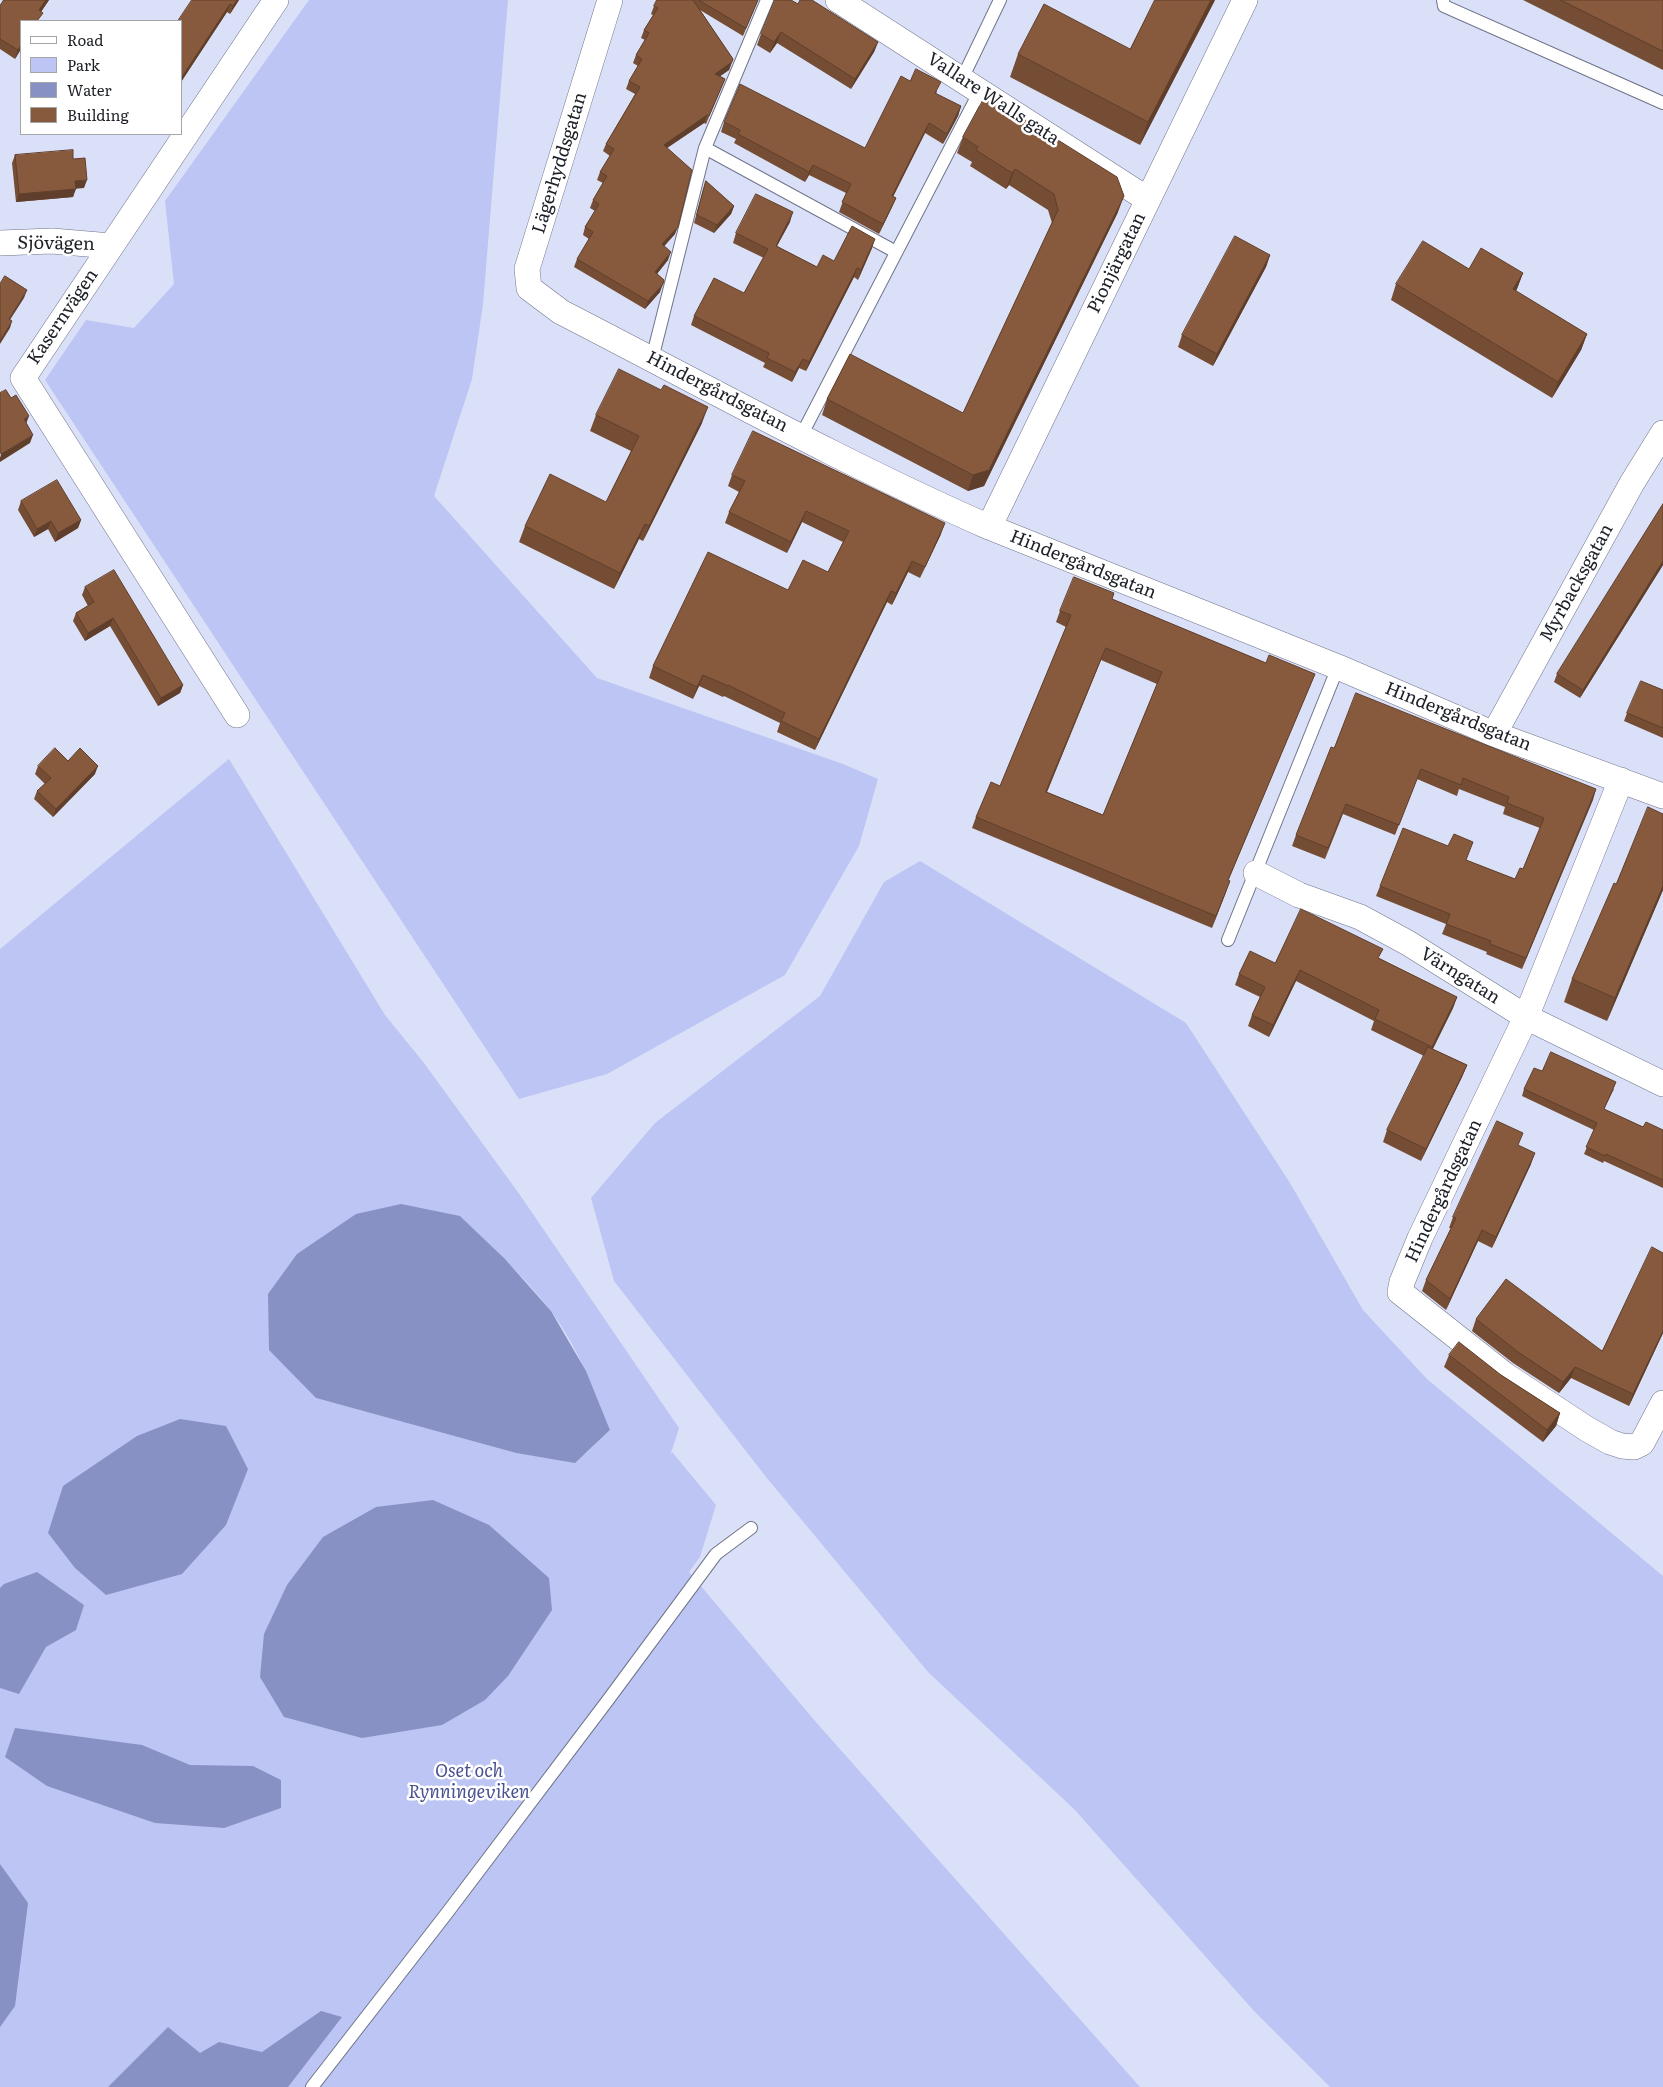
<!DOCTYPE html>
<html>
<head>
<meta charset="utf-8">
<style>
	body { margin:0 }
	#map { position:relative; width:1663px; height:2087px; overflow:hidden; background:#dbe0f9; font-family:Literata,serif }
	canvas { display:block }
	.legend { position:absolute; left:20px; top:20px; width:162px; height:115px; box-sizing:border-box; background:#fff; border:1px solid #a5a6a9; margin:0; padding:6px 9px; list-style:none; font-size:15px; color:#1e2028 }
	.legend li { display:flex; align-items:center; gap:10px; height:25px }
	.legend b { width:25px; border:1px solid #a5a6a9 }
</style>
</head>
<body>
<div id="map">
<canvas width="1663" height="2087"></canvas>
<ul class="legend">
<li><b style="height:6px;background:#fff"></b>Road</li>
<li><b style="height:14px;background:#bcc5f3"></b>Park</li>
<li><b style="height:14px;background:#8891c3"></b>Water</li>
<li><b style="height:14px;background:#885a3d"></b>Building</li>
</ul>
</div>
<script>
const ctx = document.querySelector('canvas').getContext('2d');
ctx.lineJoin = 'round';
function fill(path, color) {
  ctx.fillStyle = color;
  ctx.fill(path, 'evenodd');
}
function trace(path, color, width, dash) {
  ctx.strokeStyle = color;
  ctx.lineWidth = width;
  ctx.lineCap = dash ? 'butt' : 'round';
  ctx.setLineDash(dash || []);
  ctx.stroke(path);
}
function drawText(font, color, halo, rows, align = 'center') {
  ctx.font = font + ' Literata,serif';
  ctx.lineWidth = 5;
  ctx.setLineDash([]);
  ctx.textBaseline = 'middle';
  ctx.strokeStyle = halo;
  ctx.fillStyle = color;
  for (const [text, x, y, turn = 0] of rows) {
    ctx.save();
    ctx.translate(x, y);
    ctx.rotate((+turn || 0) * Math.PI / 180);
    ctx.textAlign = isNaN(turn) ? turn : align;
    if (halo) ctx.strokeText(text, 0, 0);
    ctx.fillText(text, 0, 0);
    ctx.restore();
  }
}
fill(new Path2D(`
	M309,0H508L483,304L472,379L434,496L597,678L843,764L878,779L859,846L785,975L607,1074L519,1099L45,380L86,320L134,328L174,284L165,201Z
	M229,759L385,1015L424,1063L520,1195L679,1428L670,1456L672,1452L716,1505L700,1557L689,1572L815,1721L1140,2087H0V949ZM460,1216C491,1246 524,1276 550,1310C577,1345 594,1391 610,1430L585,1454L553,1459L516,1453L316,1398Z
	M920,861L1186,1023L1290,1183L1363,1310L1427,1379L1663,1576V2087H1330L1254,2011L1074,1809L928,1672L766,1477L614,1281L591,1198L655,1123L820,996L884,882Z`), '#bcc5f3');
fill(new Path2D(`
	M401,1204L460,1216L505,1259L551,1311L586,1371L610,1430L575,1463L516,1453L316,1398L269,1350L268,1294L297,1254L356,1214Z
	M180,1419L226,1426L248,1469L226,1525L182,1574L106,1595L75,1568L48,1533L63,1486L137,1436Z
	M433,1500L489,1525L549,1578L552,1610L508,1676L485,1700L442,1725L362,1738L284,1717L260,1677L264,1634L287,1585L323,1537L376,1507Z
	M37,1572L84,1605L76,1630L46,1647L19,1694L0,1688V1588L4,1584Z
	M15,1728L142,1745L190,1765L253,1766L281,1780V1808L224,1828L155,1823L47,1786L5,1757Z
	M0,1864L28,1903L15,2006L0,2027Z
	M321,2011L342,2017L288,2087H108L168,2027L200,2053L219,2042L262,2052Z`), '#8891c3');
const lane = new Path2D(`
	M1443,0L1444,6L1663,103
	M962,79L1000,0
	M705,148L896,252
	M652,359L705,148L767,0
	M801,436L980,91
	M1228,940L1338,667
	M312,2087L447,1913L608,1700L716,1554L751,1528`);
const street = new Path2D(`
	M610,0L527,269L529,288L561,312C703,385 843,463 989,527L1338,667L1494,734L1663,796
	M838,0L1147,199
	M0,243L52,241L111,246
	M989,527L1245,0
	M237,715L23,378L276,0
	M1494,734L1632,483L1663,433
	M1621,780L1526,1017L1420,1238L1402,1282L1400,1292L1505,1375L1587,1429L1610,1442L1622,1446L1634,1447L1642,1443L1663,1403
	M1256,873L1299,895L1360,917L1408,943L1526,1017L1663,1084`);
trace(lane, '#70748a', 14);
trace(street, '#70748a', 26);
trace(lane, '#fff', 12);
trace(street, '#fff', 25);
fill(new Path2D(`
	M4,0H49L41,12L21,21V49L15,59L0,49V6Z
	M239,0L230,14L227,12L181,82V21Z
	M657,0H758L743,36L700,10L733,59L729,70L720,76L725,79L706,124L704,123L667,148L675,234L664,246L668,260L657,274L660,292L645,309L574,267L577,259L589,239L583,235L585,227L595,211L590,208L593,200L603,183L597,180L600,172L610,156L603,151L606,144L635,94L626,89L629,81L638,66L633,63L636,55L645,40L641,38L644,30L653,15L651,14L654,6Z
	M1215,0L1140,145L1010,77L1018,54L1130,49Z
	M1523,0H1663V70Z
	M798,4L878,42L874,52L851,89L777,43L770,53L757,45L761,34Z
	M910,81L937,91L936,94L961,106L958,116L943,144L925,133L893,196L896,198L892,207L879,234L839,212L846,193L809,175L805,182L734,143L736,139L721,132L724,122L865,148Z
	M963,137L1118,212L984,486L968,491L822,415L827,399L963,413L1052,223L1048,210L1009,185L1006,189L970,166L972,162L957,153Z
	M15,155L73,159L84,188H75L73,197L16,202L12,163Z
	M706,181L734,206L731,214L714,233L694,223L703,190Z
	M790,222L777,246L817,267L872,248L858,280L854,277L806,371L799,368L792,382L763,367L765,363L691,325L694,316L744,293L764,258L733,243L736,233Z
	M1270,255L1266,267L1213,366L1178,347L1182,335Z
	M1469,269L1523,273L1516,291L1587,334L1581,350L1552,398L1391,300L1396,284Z
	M596,415L702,423L643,541L639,539L614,589L519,542L525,526L606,502L631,451L590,431Z
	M732,475L941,534L920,578L908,572L892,605L887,602L815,750L777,732L780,723L724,696L723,697L699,686L693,699L649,678L653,666L788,590L828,572L843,542L802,522L787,553L725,523L729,512L739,492L728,486Z
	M21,501L81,520L78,528L55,542L48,529L34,537L18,510Z
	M1663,504V565L1580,698L1554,682L1557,674Z
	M85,587L183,685L180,693L158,706L110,626L85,641L73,621L76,613L88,606L82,595Z
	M1112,599L1266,663L1315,674L1228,880L1226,892L1212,928L972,828L976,817L1000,786L1066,627L1056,622L1060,611ZM1101,660L1157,684L1103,815L1047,792Z
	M1663,690V738L1624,721L1627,713Z
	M1334,748L1596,789L1522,969L1486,954L1487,952L1442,934L1446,924L1376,896L1380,886L1466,860L1515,879L1523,869L1540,828L1503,814L1505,807L1459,789L1457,796L1417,779L1395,835L1343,814L1325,859L1292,846L1296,835Z
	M38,766L95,774L53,817L34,799L37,791L45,784L35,774Z
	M1663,814V890L1607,1021L1564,1002L1572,979L1616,884Z
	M1379,958L1457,997L1453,1008L1433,1049L1467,1065L1462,1077L1421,1161L1383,1142L1387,1130L1424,1056L1371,1030L1374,1021L1296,981L1269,1037L1248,1026L1252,1015L1260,997L1235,985L1239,974L1275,963Z
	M1542,1071L1614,1089L1604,1109L1643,1127L1663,1130V1188L1604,1161L1603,1163L1584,1154L1594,1130L1522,1096L1524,1089Z
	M1518,1145L1531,1164L1492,1248L1478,1241L1446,1310L1422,1291L1426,1280L1451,1228H1449L1453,1217Z
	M1476,1319L1602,1351L1663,1333L1629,1406L1571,1378L1559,1393L1513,1363L1472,1331Z
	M1449,1355L1501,1375L1560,1413L1556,1426L1543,1442L1444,1367Z`), '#754d34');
fill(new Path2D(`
	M46,0H49L36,19L39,10Z
	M237,0H239L230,14L233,6Z
	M1211,0H1215L1140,145L1148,122Z
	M230,4L227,12L181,82L182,77Z
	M781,32L777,43L770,53L774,42Z
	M878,42L874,52L851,89L855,79Z
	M21,45V49L15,59L18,50Z
	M732,62L729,70L712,82L715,74Z
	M961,106L958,116L943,144L947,134Z
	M707,115L704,123L661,152L664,145Z
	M929,123L925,133L889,205L892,196Z
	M813,165L809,175L805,182L809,172Z
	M1015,169L1009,185L1006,189L1012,173Z
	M87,180L84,188L72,189L75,181Z
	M76,189L73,197L16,202L19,194Z
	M1124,196L1118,212L984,486L968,491L973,475Z
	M896,198L892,207L879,234L883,224Z
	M734,206L731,214L714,233L717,225Z
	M793,212L790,222L772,255L776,246Z
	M678,227L675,234L659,252L662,244Z
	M875,239L872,248L858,280L861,270Z
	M671,252L668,260L652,280L655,272Z
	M1270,255L1266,267L1213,366L1217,354Z
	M857,268L854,277L806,371L809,362Z
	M1523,273L1517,289L1507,305L1513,289Z
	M663,284L660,292L645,309L648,301Z
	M27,290L24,298L6,326L9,319Z
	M12,321L10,328L0,344V341Z
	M1587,334L1581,350L1552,398L1558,382Z
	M803,359L799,368L792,382L795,372Z
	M708,407L702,423L643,541L649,526Z
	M29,416L26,424L24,419Z
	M33,435L30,443L0,462V458L1,454Z
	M806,511L802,522L787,553L791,542Z
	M81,520L78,528L55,542L58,533Z
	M51,521L48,529L34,537L37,529Z
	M945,523L941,534L920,578Z
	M645,524L639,539L614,589L620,573Z
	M912,561L908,572L892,605L896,593Z
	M1663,561V565L1580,698L1583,690Z
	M891,591L887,602L815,750L819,739Z
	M113,618L110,626L85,641L88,633Z
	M1106,648L1101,660L1042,804L1046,792Z
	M1315,674L1310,685L1224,891L1228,880Z
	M703,675L699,686L693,699L697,687Z
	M183,685L180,693L158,706L161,698Z
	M98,766L95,774L53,817L56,809Z
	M1596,789L1593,800L1522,969L1526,958Z
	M1230,881L1226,892L1212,928L1216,916Z
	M1663,886V890L1607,1021L1615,998Z
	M1300,970L1296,981L1269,1037L1273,1025Z
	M1457,997L1453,1008L1428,1058L1432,1047Z
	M1467,1065L1462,1077L1421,1161L1426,1149Z
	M1535,1153L1531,1164L1492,1248L1496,1237Z
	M1482,1230L1478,1241L1446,1310L1450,1299Z
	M1663,1331V1333L1629,1406L1633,1394Z
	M1575,1367L1571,1378L1559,1393L1563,1382Z
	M1560,1413L1556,1426L1543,1442L1547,1430Z`), '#5f3f2b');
const building = new Path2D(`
	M4,0H46L39,10L43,13L37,21H21V45L18,50L0,39V6Z
	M192,0H237L233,6L230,4L182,77H181V21H178Z
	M657,0H693L733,59L732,62L715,74L725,79L709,116L707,115L664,145L692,170L678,227L662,244L671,252L655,272L664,280L663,284L648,301L577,259L593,232L585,227L599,204L593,200L607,176L600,172L614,149L606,144L640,87L629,81L642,59L636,55L649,33L644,30L658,8L654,6Z
	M699,0H758L746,28Z
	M775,0H791L798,4L800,0H812L878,42L855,79L781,32L774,42L761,34Z
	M1155,0H1211L1148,122L1018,54L1044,4L1130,49Z
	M1561,0H1663V51Z
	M916,69L941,82L935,93L961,106L947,134L929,123L892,196L896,198L883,224L842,202L851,184L813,165L809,172L738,134L740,130L724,122L740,84L865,148L901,76L910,81Z
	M986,95L1117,177L1124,196L989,470L973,475L827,399L850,354L963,413L1058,210L1054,194L1015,169L1012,173L976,150L978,147L963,137Z
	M73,150V159L85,158L87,180L75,181L76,189L19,194L15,155Z
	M706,181L734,206L717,225L697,215Z
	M756,194L793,212L776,246L817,267L823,255L834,261L852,226L875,239L861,270L857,268L809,362L803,359L795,372L767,358L769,353L694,316L714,278L744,293L768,249L736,233Z
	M1235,236L1270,255L1217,354L1182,335Z
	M1423,241L1469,269L1481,248L1523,273L1513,289L1587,334L1558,382L1396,284Z
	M5,276L27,290L9,319L12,321L0,341V284Z
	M619,369L661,390L664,385L708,407L649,526L645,524L620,573L525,526L550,474L606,502L639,436L596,415Z
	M6,390L11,398L16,395L29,416L24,419L33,435L1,454L0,452V393Z
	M753,431L945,523L925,567L912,561L896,593L891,591L819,739L781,721L785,713L728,685V686L703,675L697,687L653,666L708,552L788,590L803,560L828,572L849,531L806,511L791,542L729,512L745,481L732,475Z
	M57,480L81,520L58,533L51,521L37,529L21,501Z
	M1663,504V561L1583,690L1557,674Z
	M114,570L183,685L161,698L113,618L88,633L76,613L94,602L85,587Z
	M1074,577L1114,593L1112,599L1266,663L1269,655L1315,674L1228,880L1230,881L1216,916L976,817L991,782L1000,786L1071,615L1060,611ZM1106,648L1162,672L1103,815L1046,792Z
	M1641,681L1663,690V728L1627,713Z
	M1356,693L1596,789L1526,958L1490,944L1491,941L1446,924L1450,914L1380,886L1403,828L1448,846L1454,834L1473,842L1466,860L1515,879L1520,868L1523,869L1544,818L1507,803L1509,797L1463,778L1461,785L1421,769L1399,825L1346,804L1328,848L1296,835L1331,747L1334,748Z
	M55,748L68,761L80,748L98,766L56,809L37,791L51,778L38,766Z
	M1648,807L1663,814V886L1615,998L1572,979L1614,883L1616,884Z
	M1301,909L1383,949L1378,958L1457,997L1432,1047L1375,1019L1379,1010L1300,970L1273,1025L1252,1015L1265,987L1239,974L1250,951L1275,963Z
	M1428,1047L1467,1065L1426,1149L1387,1130Z
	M1551,1052L1616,1082L1604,1109L1643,1127L1646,1122L1663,1130V1180L1606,1154L1605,1156L1586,1147L1597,1123L1524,1089L1534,1068L1542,1071Z
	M1497,1121L1523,1133L1518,1145L1535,1153L1496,1237L1482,1230L1450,1299L1426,1280L1456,1218L1453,1217Z
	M1652,1247L1663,1253V1331L1633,1394L1575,1367L1563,1382L1518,1352L1476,1319L1506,1279L1602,1351Z
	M1459,1342L1501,1375L1560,1413L1547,1430L1449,1355Z`);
fill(building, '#885a3d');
trace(building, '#5f3f2b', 1);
drawText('18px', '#1e2028', '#fff', [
	["Vallare Walls gata",993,99,33],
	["Lägerhyddsgatan",560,163,-73],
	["Sjövägen",56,244,1],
	["Pionjärgatan",1117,263,-64],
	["Kasernvägen",63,317,-56],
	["Hindergårdsgatan",717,392,27],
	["Hindergårdsgatan",1083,565,22],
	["Myrbacksgatan",1577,583,-61],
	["Hindergårdsgatan",1458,717,22],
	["Värngatan",1460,976,32],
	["Hindergårdsgatan",1444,1191,-65]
]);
drawText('italic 18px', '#495191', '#fff', [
	["Oset och",469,1772],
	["Rynningeviken",469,1793]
]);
</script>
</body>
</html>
